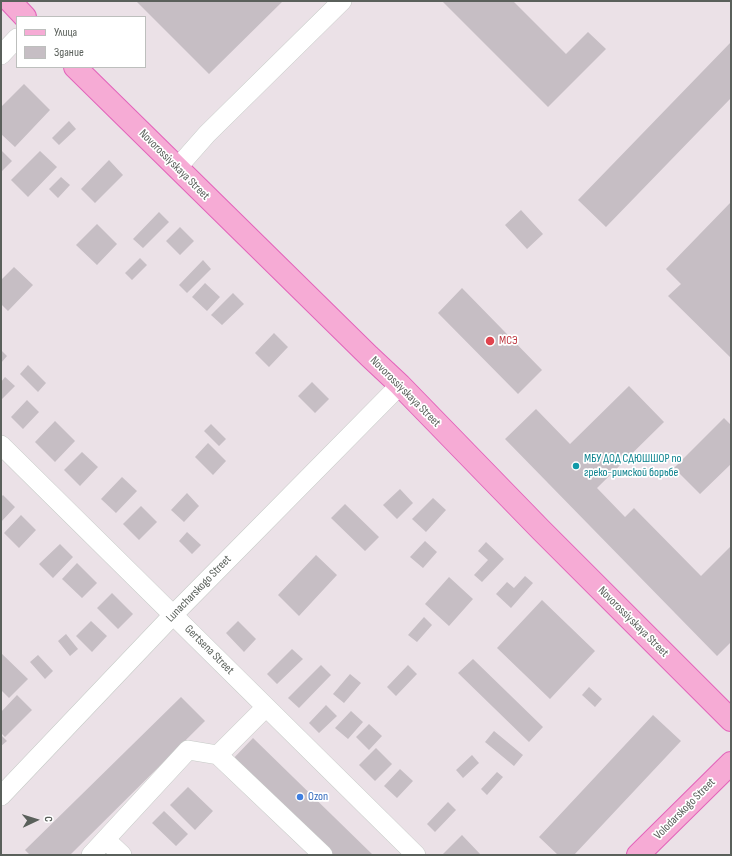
<!DOCTYPE html>
<html>
<head>
<meta charset="utf-8">
<style>
	body { margin:0 }
	#map { position:relative; width:732px; height:856px; overflow:hidden; background:#ebe1e7; font-family:"Sofia Sans Condensed",sans-serif }
	canvas { display:block }
	.frame { position:absolute; inset:0; border:2px solid #5a605b; pointer-events:none }
	.legend { position:absolute; left:16px; top:16px; width:130px; height:52px; box-sizing:border-box; background:#fff; border:1px solid #bdbfbd; margin:0; padding:5px 7px; list-style:none; font-size:12px; color:#5a605b }
	.legend li { display:flex; align-items:center; gap:8px; height:20px }
	.legend b { width:20px; border:1px solid #bdbfbd }
	.north { position:absolute; left:16px; top:800px; width:40px; height:40px; -webkit-text-stroke:3px #fff; paint-order:stroke; rotate:86deg; font-size:11px; font-weight:700; line-height:16px; text-align:center; color:#5a605b }
	.north::after { content:''; display:block; margin:auto; width:14px; height:18px; background:#5a605b; clip-path:polygon(50% 0,100% 100%,50% 72%,0 100%) }
</style>
</head>
<body>
<div id="map">
<canvas width="732" height="856"></canvas>
<div class="frame"></div>
<ul class="legend">
<li><b style="height:5px;background:#f6abd5"></b>Улица</li>
<li><b style="height:11px;background:#c6bec4"></b>Здание</li>
</ul>
<div class="north">С</div>
</div>
<script>
const ctx = document.querySelector('canvas').getContext('2d');
ctx.lineJoin = 'round';
function fill(path, color) {
  ctx.fillStyle = color;
  ctx.fill(path, 'evenodd');
}
function trace(path, color, width, dash) {
  ctx.strokeStyle = color;
  ctx.lineWidth = width;
  ctx.lineCap = dash ? 'butt' : 'round';
  ctx.setLineDash(dash || []);
  ctx.stroke(path);
}
function drawText(font, color, halo, rows, align = 'center') {
  ctx.font = font + ' "Sofia Sans Condensed",sans-serif';
  ctx.lineWidth = 3.5;
  ctx.setLineDash([]);
  ctx.textBaseline = 'middle';
  ctx.strokeStyle = halo;
  ctx.fillStyle = color;
  for (const [text, x, y, turn = 0] of rows) {
    ctx.save();
    ctx.translate(x, y);
    ctx.rotate((+turn || 0) * Math.PI / 180);
    ctx.textAlign = isNaN(turn) ? turn : align;
    if (halo) ctx.strokeText(text, 0, 0);
    ctx.fillText(text, 0, 0);
    ctx.restore();
  }
}
fill(new Path2D(`
	M136,1H283L209,74Z
	M442,1H513L566,54L588,32L606,49L548,107Z
	M731,42V98L606,227L578,200Z
	M24,84L50,110L15,147L1,134V107Z
	M69,121L76,129L59,145L52,138Z
	M1,150L12,161L1,172Z
	M40,151L57,167L28,197L11,180Z
	M109,160L123,175L95,203L81,189Z
	M61,177L70,185L58,198L49,189Z
	M731,202V358L668,296L681,284L666,269Z
	M521,210L543,234L527,249L505,225Z
	M159,212L169,222L143,248L133,239Z
	M97,224L117,244L97,265L76,245Z
	M180,227L194,241L180,255L166,241Z
	M140,258L147,265L132,280L125,273Z
	M203,260L211,269L187,293L179,285Z
	M14,267L33,285L8,311L1,304V280Z
	M205,283L220,297L207,311L192,297Z
	M462,288L542,370L518,394L438,313Z
	M233,293L244,304L222,325L211,315Z
	M274,333L288,347L269,367L255,353Z
	M1,350L7,356L1,363Z
	M28,365L46,383L38,392L20,374Z
	M5,377L15,386L1,400V382Z
	M312,382L329,399L315,413L298,396Z
	M629,386L664,422L597,488L625,517L634,508L701,576L731,546V642L717,656L505,439L536,409L570,444Z
	M27,400L39,412L23,429L11,417Z
	M724,418L731,425V464L700,494L674,468Z
	M55,421L75,441L55,462L35,442Z
	M211,424L226,439L219,446L204,431Z
	M208,443L226,461L213,475L195,457Z
	M82,452L98,467L80,486L64,470Z
	M122,477L137,491L116,513L101,499Z
	M400,489L413,503L397,519L383,505Z
	M187,493L199,506L184,522L171,510Z
	M3,495L15,507L1,522V497Z
	M433,498L446,510L426,532L412,519Z
	M345,504L379,537L365,551L331,518Z
	M141,506L157,522L139,540L123,524Z
	M21,515L36,530L19,548L4,533Z
	M187,532L201,545L192,554L179,541Z
	M425,541L437,552L423,568L410,557Z
	M486,542L504,559L482,582L474,575L488,560L478,551Z
	M60,544L73,557L53,578L39,564Z
	M316,555L337,575L299,616L278,595Z
	M77,563L97,583L82,598L62,579Z
	M525,576L533,583L511,608L496,594L507,582L514,588Z
	M449,577L473,599L449,626L425,604Z
	M112,593L133,614L118,629L97,608Z
	M542,600L595,651L550,699L497,648Z
	M424,617L432,625L417,642L408,635Z
	M91,621L107,636L92,652L76,636Z
	M238,621L256,639L244,652L226,633Z
	M66,634L78,649L70,656L58,641Z
	M292,649L303,659L277,684L267,674Z
	M1,653L28,679L9,698L1,690Z
	M38,655L53,671L45,679L30,662Z
	M473,659L543,727L529,742L458,673Z
	M321,665L331,675L299,708L288,698Z
	M408,665L417,674L396,696L387,687Z
	M350,674L361,683L344,703L333,694Z
	M589,687L602,699L595,707L582,695Z
	M17,695L32,710L5,737L1,733V712Z
	M181,697L205,721L70,855H30L25,850Z
	M326,705L337,716L319,733L309,723Z
	M351,711L363,722L348,739L335,728Z
	M653,715L681,741L574,855H558L539,837Z
	M369,724L382,736L369,750L356,737Z
	M494,731L523,755L514,766L485,742Z
	M1,735L7,741L1,746Z
	M253,738L373,855H325L230,762Z
	M376,748L392,764L375,781L359,765Z
	M472,755L479,763L463,778L456,770Z
	M400,769L413,781L397,798L384,786Z
	M497,772L503,777L487,795L481,789Z
	M188,787L213,811L195,830L170,805Z
	M448,802L456,810L435,832L427,824Z
	M164,811L188,834L176,846L152,823Z
	M462,835L481,855H442Z`), '#c6bec4');
const minor = new Path2D(`
	M1,55L17,38
	M177,168L207,134L342,1
	M1,445L416,855
	M218,755L266,707
	M1,796L173,615L400,385
	M106,840L122,855
	M91,855L188,750L218,755L323,855`);
const major = new Path2D(`
	M10,1L25,17
	M75,67L369,356L400,385L541,530L731,720
	M638,855L731,763`);
trace(minor, '#c5cac6', 20);
trace(major, '#e263ba', 24);
trace(minor, '#fff', 19);
trace(major, '#f6abd5', 22);
for (const [x, y, r, color] of [
	[490,341,5,"#e0444e"],
	[576,466,4,"#0f9aa8"],
	[300,797,4,"#3f7fe0"]
]) {
  const dot = new Path2D();
  dot.arc(x, y, r, 0, 2 * Math.PI);
  ctx.fillStyle = color;
  ctx.fill(dot);
  trace(dot, '#fff', 1.5);
}
drawText('12px', '#5a605b', '#fff', [
	["Novorossiyskaya Street",174,165,45],
	["Novorossiyskaya Street",405,392,45],
	["Lunacharskogo Street",199,589,-46],
	["Novorossiyskaya Street",633,622,45],
	["Gertsena Street",209,650,45],
	["Volodarskogo Street",685,809,-45]
]);
drawText('12px', '#be3a42', '#fff', [
	["МСЭ",499,341]
], 'left');
drawText('12px', '#0d838f', '#fff', [
	["МБУ ДОД СДЮШШОР по",584,459],
	["греко-римской борьбе",584,473]
], 'left');
drawText('12px', '#366cbe', '#fff', [
	["Ozon",308,797]
], 'left');
</script>
</body>
</html>
